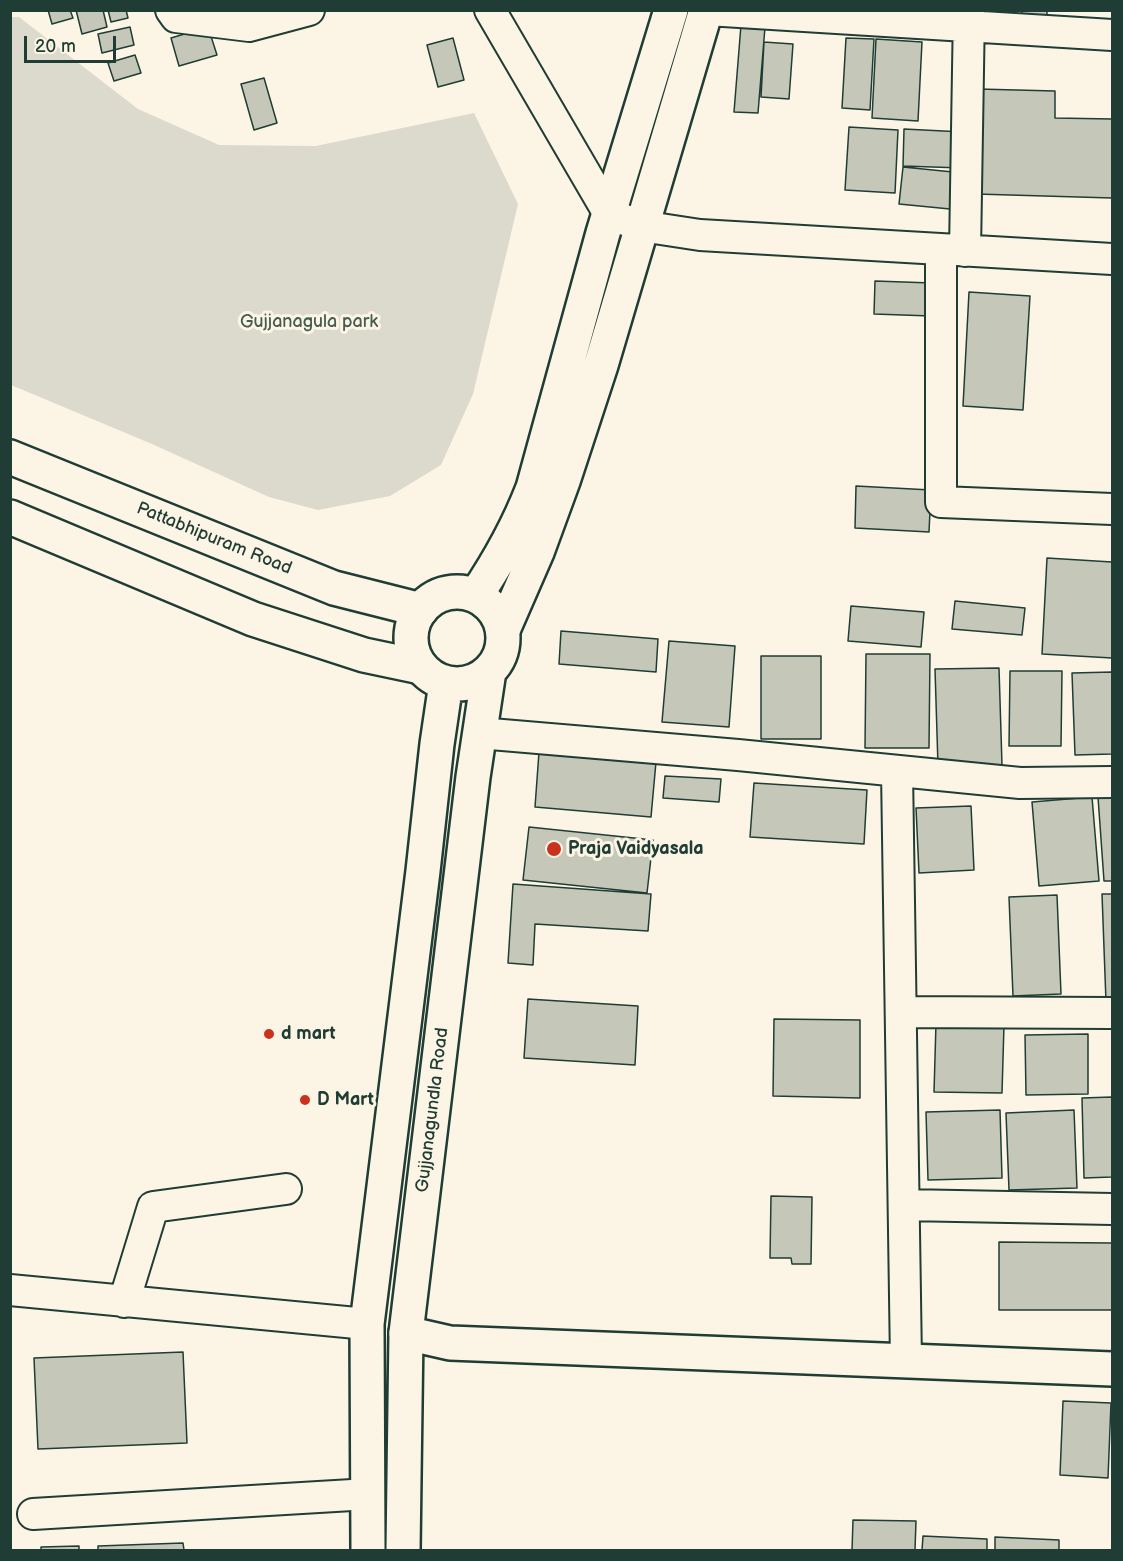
<!DOCTYPE html>
<html>
<head>
<meta charset="utf-8">
<style>
	body { margin:0 }
	#map { position:relative; width:1123px; height:1561px; overflow:hidden; background:#fcf5e5; font-family:"Balsamiq Sans",sans-serif }
	canvas { display:block }
	.frame { position:absolute; inset:0; border:12px solid #1f3d34; pointer-events:none }
	.scale { position:absolute; left:24px; top:36px; width:92px; height:27px; box-sizing:border-box; border:3px solid #1f3d34; border-top:0; padding-left:8px; font-size:18px; line-height:21px; white-space:nowrap; color:#1f3d34; -webkit-text-stroke:4px #fcf5e5; paint-order:stroke }
</style>
</head>
<body>
<div id="map">
<canvas width="1123" height="1561"></canvas>
<div class="frame"></div>
<div class="scale">20 m</div>
</div>
<script>
const ctx = document.querySelector('canvas').getContext('2d');
ctx.lineJoin = 'round';
function fill(path, color) {
  ctx.fillStyle = color;
  ctx.fill(path, 'evenodd');
}
function trace(path, color, width, dash) {
  ctx.strokeStyle = color;
  ctx.lineWidth = width;
  ctx.lineCap = dash ? 'butt' : 'round';
  ctx.setLineDash(dash || []);
  ctx.stroke(path);
}
function drawText(font, color, halo, rows, align = 'center') {
  ctx.font = font + ' "Balsamiq Sans",sans-serif';
  ctx.lineWidth = 6;
  ctx.setLineDash([]);
  ctx.textBaseline = 'middle';
  ctx.strokeStyle = halo;
  ctx.fillStyle = color;
  for (const [text, x, y, turn = 0] of rows) {
    ctx.save();
    ctx.translate(x, y);
    ctx.rotate((+turn || 0) * Math.PI / 180);
    ctx.textAlign = isNaN(turn) ? turn : align;
    if (halo) ctx.strokeText(text, 0, 0);
    ctx.fillText(text, 0, 0);
    ctx.restore();
  }
}
fill(new Path2D(`
	M10,17H19L138,109L219,145L316,146L474,113L518,204L473,394L441,465L390,496L318,510L269,497L152,444L11,385Z`), '#dcdacc');
const building = new Path2D(`
	M48,10H70L73,18L52,24Z
	M76,10H103L107,27L82,34Z
	M108,10H126L128,18L111,22Z
	M1022,10H1047V18H1022Z
	M741,25L765,27L758,113L734,112Z
	M130,27L134,45L102,53L98,34Z
	M208,27L217,55L179,66L171,38Z
	M453,38L464,80L438,87L427,45Z
	M846,38L874,39L870,110L842,108Z
	M876,39L922,42L918,121L872,118Z
	M764,42L793,44L789,99L761,97Z
	M135,55L141,73L114,81L108,63Z
	M264,78L277,123L254,130L241,84Z
	M978,89L1055,91V118L1112,119V198L976,194Z
	M849,127L898,130L895,193L845,190Z
	M904,129L963,132L962,168L903,166Z
	M903,167L953,172L950,209L899,204Z
	M875,281L932,283L931,316L874,314Z
	M969,292L1030,296L1023,410L963,406Z
	M856,486L931,490L929,532L855,528Z
	M1047,558L1112,562V658L1042,654Z
	M955,601L1025,608L1022,635L952,629Z
	M851,606L924,612L921,647L848,641Z
	M561,631L658,639L656,672L559,664Z
	M669,641L735,646L729,727L662,722Z
	M866,654H930L929,748H865Z
	M761,656H821V739H761Z
	M999,668L1002,765L938,766L935,669Z
	M1010,671H1062L1061,746H1009Z
	M1112,672V754L1075,755L1072,673Z
	M539,752L656,762L651,817L535,807Z
	M665,776L721,779L719,802L663,798Z
	M754,783L867,790L864,844L750,837Z
	M1112,796V881H1104L1098,797Z
	M1092,797L1099,881L1039,886L1032,802Z
	M971,806L974,870L919,873L916,808Z
	M529,827L653,840L647,893L523,880Z
	M513,884L651,894L648,931L535,924L533,965L508,963Z
	M1102,894H1112V1002H1106Z
	M1057,895L1061,994L1013,996L1009,897Z
	M528,999L638,1006L635,1065L524,1058Z
	M774,1019L860,1020V1098L773,1096Z
	M936,1023L1004,1025L1002,1093L934,1092Z
	M1088,1034V1094L1026,1095L1025,1035Z
	M1112,1097V1177L1084,1178L1082,1098Z
	M1000,1110L1002,1178L928,1180L926,1112Z
	M1074,1110L1077,1188L1009,1190L1006,1113Z
	M771,1196L812,1197L811,1264H792L791,1258H770Z
	M999,1242L1112,1243V1310H999Z
	M183,1352L187,1443L38,1449L34,1358Z
	M1063,1401L1111,1403L1108,1478L1060,1475Z
	M853,1520L916,1521L915,1550H852Z
	M923,1536L987,1539V1550H922Z
	M995,1537L1059,1540V1550H995Z
	M183,1543L184,1550H98V1546Z
	M79,1546V1550H41V1547Z`);
fill(building, '#c5c7b9');
trace(building, '#1f3d34', 1.5);
const street = new Path2D(`
	M171,10L176,17L249,26L309,10
	M490,10L609,214L641,226L700,235L1112,259
	M707,10L1112,35
	M941,250V502L1112,509
	M965,251L969,10
	M479,733L738,755L1020,783L1112,782
	M897,771L906,1362
	M901,1012L1112,1013
	M905,1205L1112,1209
	M10,1290L367,1324
	M124,1302L153,1207L286,1189
	M33,1514L369,1494`);
const secondary = new Path2D(`
	M10,457L334,588L421,610
	M10,517L253,619L364,655L421,667
	M476,595C499,561 518,527 533,488L603,233L671,10
	M503,630L537,552L563,481L601,365L706,10
	M406,1333L450,1343L1112,1369`);
const primary = new Path2D(`
	M411 638a46 46 0 1 1 92 0a46 46 0 1 1-92 0Z
	M368,1550L367,1324L423,871L437,744L446,683
	M403,1550L406,1333L473,777L489,671`);
trace(street, '#1f3d34', 34);
trace(secondary, '#1f3d34', 38);
trace(primary, '#1f3d34', 38);
trace(street, '#fcf5e5', 30);
trace(secondary, '#fcf5e5', 33);
trace(primary, '#fcf5e5', 33);
for (const [x, y, r, color] of [
	[554,849,8,"#c8321e"],
	[269,1034,6,"#c8321e"],
	[305,1100,6,"#c8321e"]
]) {
  const dot = new Path2D();
  dot.arc(x, y, r, 0, 2 * Math.PI);
  ctx.fillStyle = color;
  ctx.fill(dot);
  trace(dot, '#fcf5e5', 2);
}
drawText('18px', '#455c52', '#fcf5e5', [
	["Gujjanagula park",309,322]
]);
drawText('18px', '#1f3d34', '#fcf5e5', [
	["Pattabhipuram Road",214,539,22],
	["Gujjanagundla Road",433,1110,-83]
]);
drawText('bold 18px', '#1f3d34', '#fcf5e5', [
	["Praja Vaidyasala",568,849],
	["d mart",281,1034],
	["D Mart",317,1100]
], 'left');
</script>
</body>
</html>
